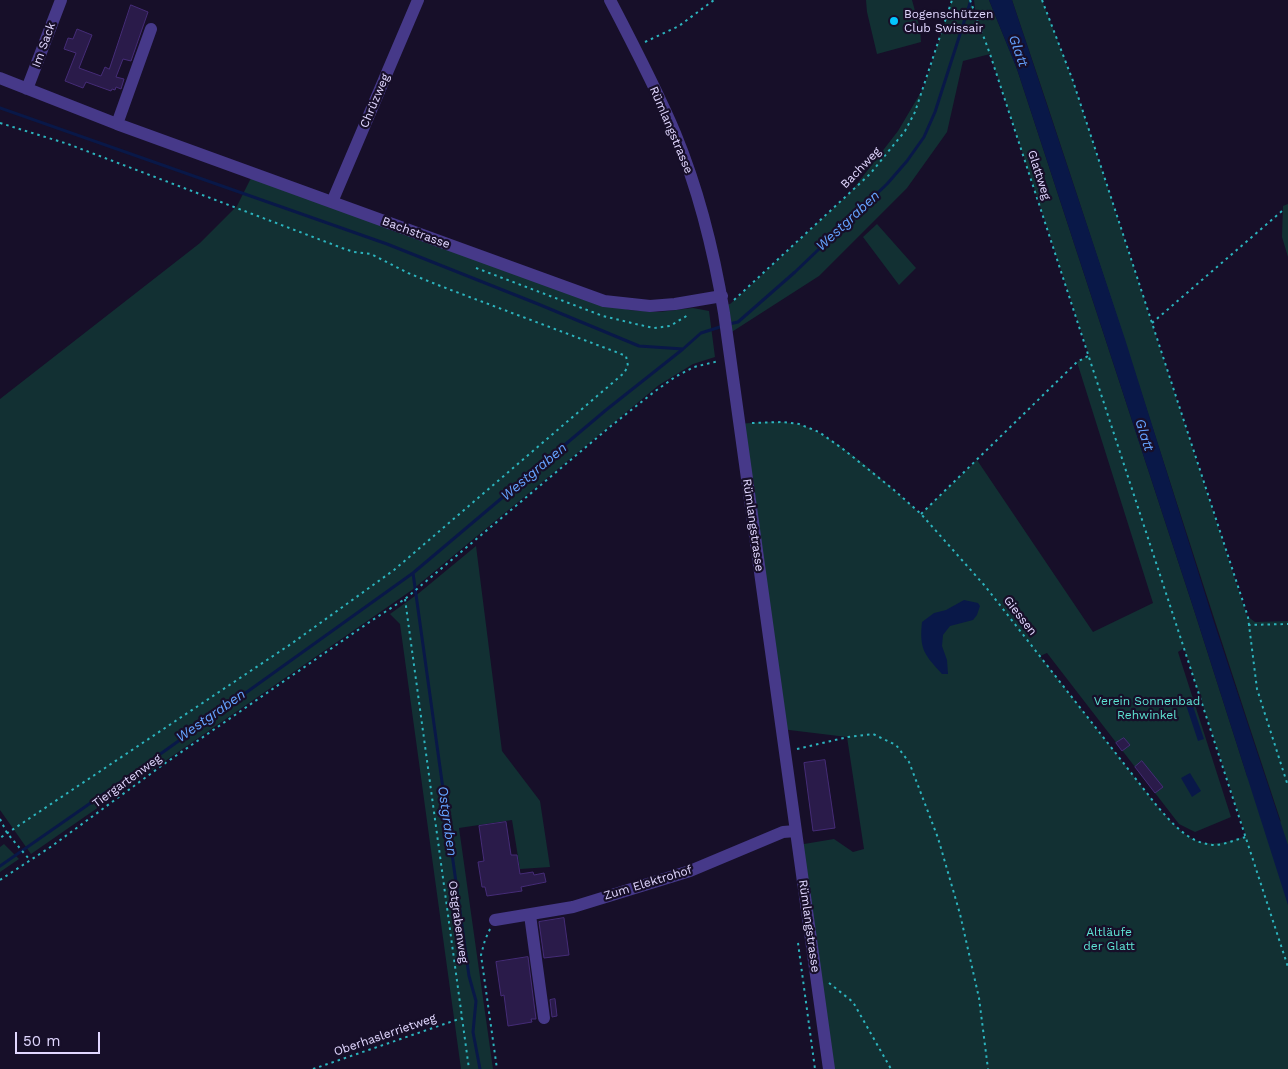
<!DOCTYPE html>
<html>
<head>
<meta charset="utf-8">
<style>
	body { margin:0 }
	#map { position:relative; width:1288px; height:1069px; overflow:hidden; background:#170f29; font-family:"Work Sans",sans-serif }
	canvas { display:block }
	.scale { position:absolute; left:15px; top:1032px; width:85px; height:22px; box-sizing:border-box; border:2px solid #e1d7ff; border-top:0; padding-left:6px; font-size:15px; line-height:18px; white-space:nowrap; color:#e1d7ff; -webkit-text-stroke:4px #170f29; paint-order:stroke }
</style>
</head>
<body>
<div id="map">
<canvas width="1288" height="1069"></canvas>
<div class="scale">50 m</div>
</div>
<script>
const ctx = document.querySelector('canvas').getContext('2d');
ctx.lineJoin = 'round';
function fill(path, color) {
  ctx.fillStyle = color;
  ctx.fill(path, 'evenodd');
}
function trace(path, color, width, dash) {
  ctx.strokeStyle = color;
  ctx.lineWidth = width;
  ctx.lineCap = dash ? 'butt' : 'round';
  ctx.setLineDash(dash || []);
  ctx.stroke(path);
}
function drawText(font, color, halo, rows, align = 'center') {
  ctx.font = font + ' "Work Sans",sans-serif';
  ctx.lineWidth = 4.5;
  ctx.setLineDash([]);
  ctx.textBaseline = 'middle';
  ctx.strokeStyle = halo;
  ctx.fillStyle = color;
  for (const [text, x, y, turn = 0] of rows) {
    ctx.save();
    ctx.translate(x, y);
    ctx.rotate((+turn || 0) * Math.PI / 180);
    ctx.textAlign = isNaN(turn) ? turn : align;
    if (halo) ctx.strokeText(text, 0, 0);
    ctx.fillText(text, 0, 0);
    ctx.restore();
  }
}
fill(new Path2D(`
	M866,0H912L920,29L921,42L877,54L867,12Z
	M952,0H970L976,17L974,0H989L1017,69L1194,610L1247,776L1281,822C1190,549 1105,273 1012,0H1042L1073,81L1247,616L1255,622L1288,621V1069H829L798,845L834,839L853,852L864,849L847,737L781,729L739,424C758,422 778,420 797,424C832,431 893,489 921,514L977,460L1093,632L1153,603L1077,362L1089,355L990,54L963,61L947,132L907,188L819,276L727,335L723,305L730,304L737,298L850,193L898,131L924,87ZM1184,648L1246,836C1200,853 1187,840 1157,806L1040,656L1047,653L1179,824L1195,832L1231,817L1178,652Z
	M251,178L629,310L659,312L693,308L709,311L715,357L693,364L659,385L412,590L31,854L0,810V399L200,243L237,206Z
	M1288,204V257L1282,237L1283,206Z
	M877,224L916,268L899,285L863,237Z
	M476,546L502,751L540,801L550,867L520,869L512,820L459,828L493,1069H461L400,624L390,614L419,593Z
	M4,844L19,859L0,872V847Z`), '#123033');
fill(new Path2D(`
	M989,0H1012L1125,339L1213,619L1288,845V905L1194,610L1017,69Z
	M964,600L978,603L980,606L977,615L973,620L950,626L943,635L942,646L947,660L948,674H942C925,655 919,650 922,622L934,613L946,610Z
	M1191,700L1204,739L1198,741L1185,702Z
	M1190,773L1201,791L1192,797L1181,778Z`), '#091848');
trace(new Path2D(`
	M0,108L387,244L538,304L639,346L683,349
	M729,324L738,322L795,272L887,184L907,161L924,137L935,112L971,0
	M413,573L469,976L476,1001L473,1032L480,1069
	M0,866L138,770L413,573L606,410L683,349L701,333L723,326`), '#091848', 3);
const building = new Path2D(`
	M131,5L148,12L131,61L123,59L116,77L124,79L121,89L116,87L115,90L112,89L111,91L86,82L83,88L65,81L76,53L64,49L68,38L73,39L77,29L92,35L79,68L101,76L105,67L109,69Z
	M1124,738L1130,745L1122,751L1116,743Z
	M825,760L835,828L813,831L804,763Z
	M1142,761L1163,787L1155,793L1135,767Z
	M506,822L511,855H517L520,874L533,872L534,875L544,873L546,882L521,887L522,891L487,896L485,887H482L478,862L484,861L479,826Z
	M564,918L569,955L544,958L539,922Z
	M528,957L536,1019H531L532,1022L508,1026L504,995L501,996L496,962Z
	M555,999L557,1016L552,1017L550,1000Z`);
fill(building, '#2a1b4a');
trace(building, '#452c77', 1);
trace(new Path2D(`
	M970,0L990,54L1288,967
	M1042,0L1073,81L1248,617L1257,689L1288,786
	M645,42L679,26L714,0
	M0,123L68,144L342,248L354,252L371,254L408,273L443,287L616,352L626,356L628,366L624,373L394,570L291,644L0,838
	M476,268L603,316L640,325L654,328L670,326L688,315
	M734,300L870,174L905,131L915,112L952,0
	M1152,323L1282,211
	M752,423L782,422L799,424L819,432L843,449L894,490L921,514L985,586L1157,806C1173,824 1189,844 1215,845C1224,845 1237,839 1246,837
	M921,514L1077,362L1090,355
	M405,599L469,1069
	M1248,625L1288,624
	M797,749L848,737L873,734L896,745L909,762L938,838L960,914L979,998L988,1069
	M0,819L7,833L29,859
	M0,880L52,846L164,764L371,621L405,599L611,426L654,392L675,377L694,367L719,361
	M490,929L485,940L481,955L497,1069
	M798,943L815,1069
	M829,983L853,1002L891,1069
	M313,1069L462,1018`), '#2cb4be', 2, [2.5, 4]);
trace(new Path2D(`
	M610,0C633,44 656,88 675,133C699,191 714,252 724,313L829,1069
	M0,78L117,124L604,301L650,306L675,304L722,296
	M27,89L61,0
	M117,124L151,29
	M332,202L418,0
	M530,915L544,1018
	M495,920L573,907L690,871L783,832L796,831`), '#463989', 12);
for (const [x, y, r, color] of [
	[894,21,5,"#03c5ff"]
]) {
  const dot = new Path2D();
  dot.arc(x, y, r, 0, 2 * Math.PI);
  ctx.fillStyle = color;
  ctx.fill(dot);
  trace(dot, '#170f29', 2);
}
drawText('12px', '#e1d7ff', '#170f29', [
	["Bogenschützen",904,14],
	["Club Swissair",904,28]
], 'left');
drawText('12px', '#e1d7ff', '#170f29', [
	["Im Sack",44,45,-70],
	["Chrüzweg",375,101,-67],
	["Rümlangstrasse",671,130,67],
	["Bachweg",861,168,-46],
	["Glattweg",1039,175,72],
	["Bachstrasse",416,233,20],
	["Rümlangstrasse",753,525,82],
	["Giessen",1020,616,52],
	["Tiergartenweg",127,781,-36],
	["Zum Elektrohof",648,883,-17],
	["Ostgrabenweg",458,922,82],
	["Rümlangstrasse",809,926,82],
	["Oberhaslerrietweg",385,1035,-19]
]);
drawText('12px', '#5ee4d4', '#170f29', [
	["Verein Sonnenbad",1147,701],
	["Rehwinkel",1147,715],
	["Altläufe",1109,932],
	["der Glatt",1109,946]
]);
drawText('italic 14px', '#65a3ff', '#170f29', [
	["Glatt",1018,51,70],
	["Westgraben",848,221,-43],
	["Glatt",1144,435,72],
	["Westgraben",534,472,-40],
	["Westgraben",211,716,-35],
	["Ostgraben",447,821,82]
]);
</script>
</body>
</html>
